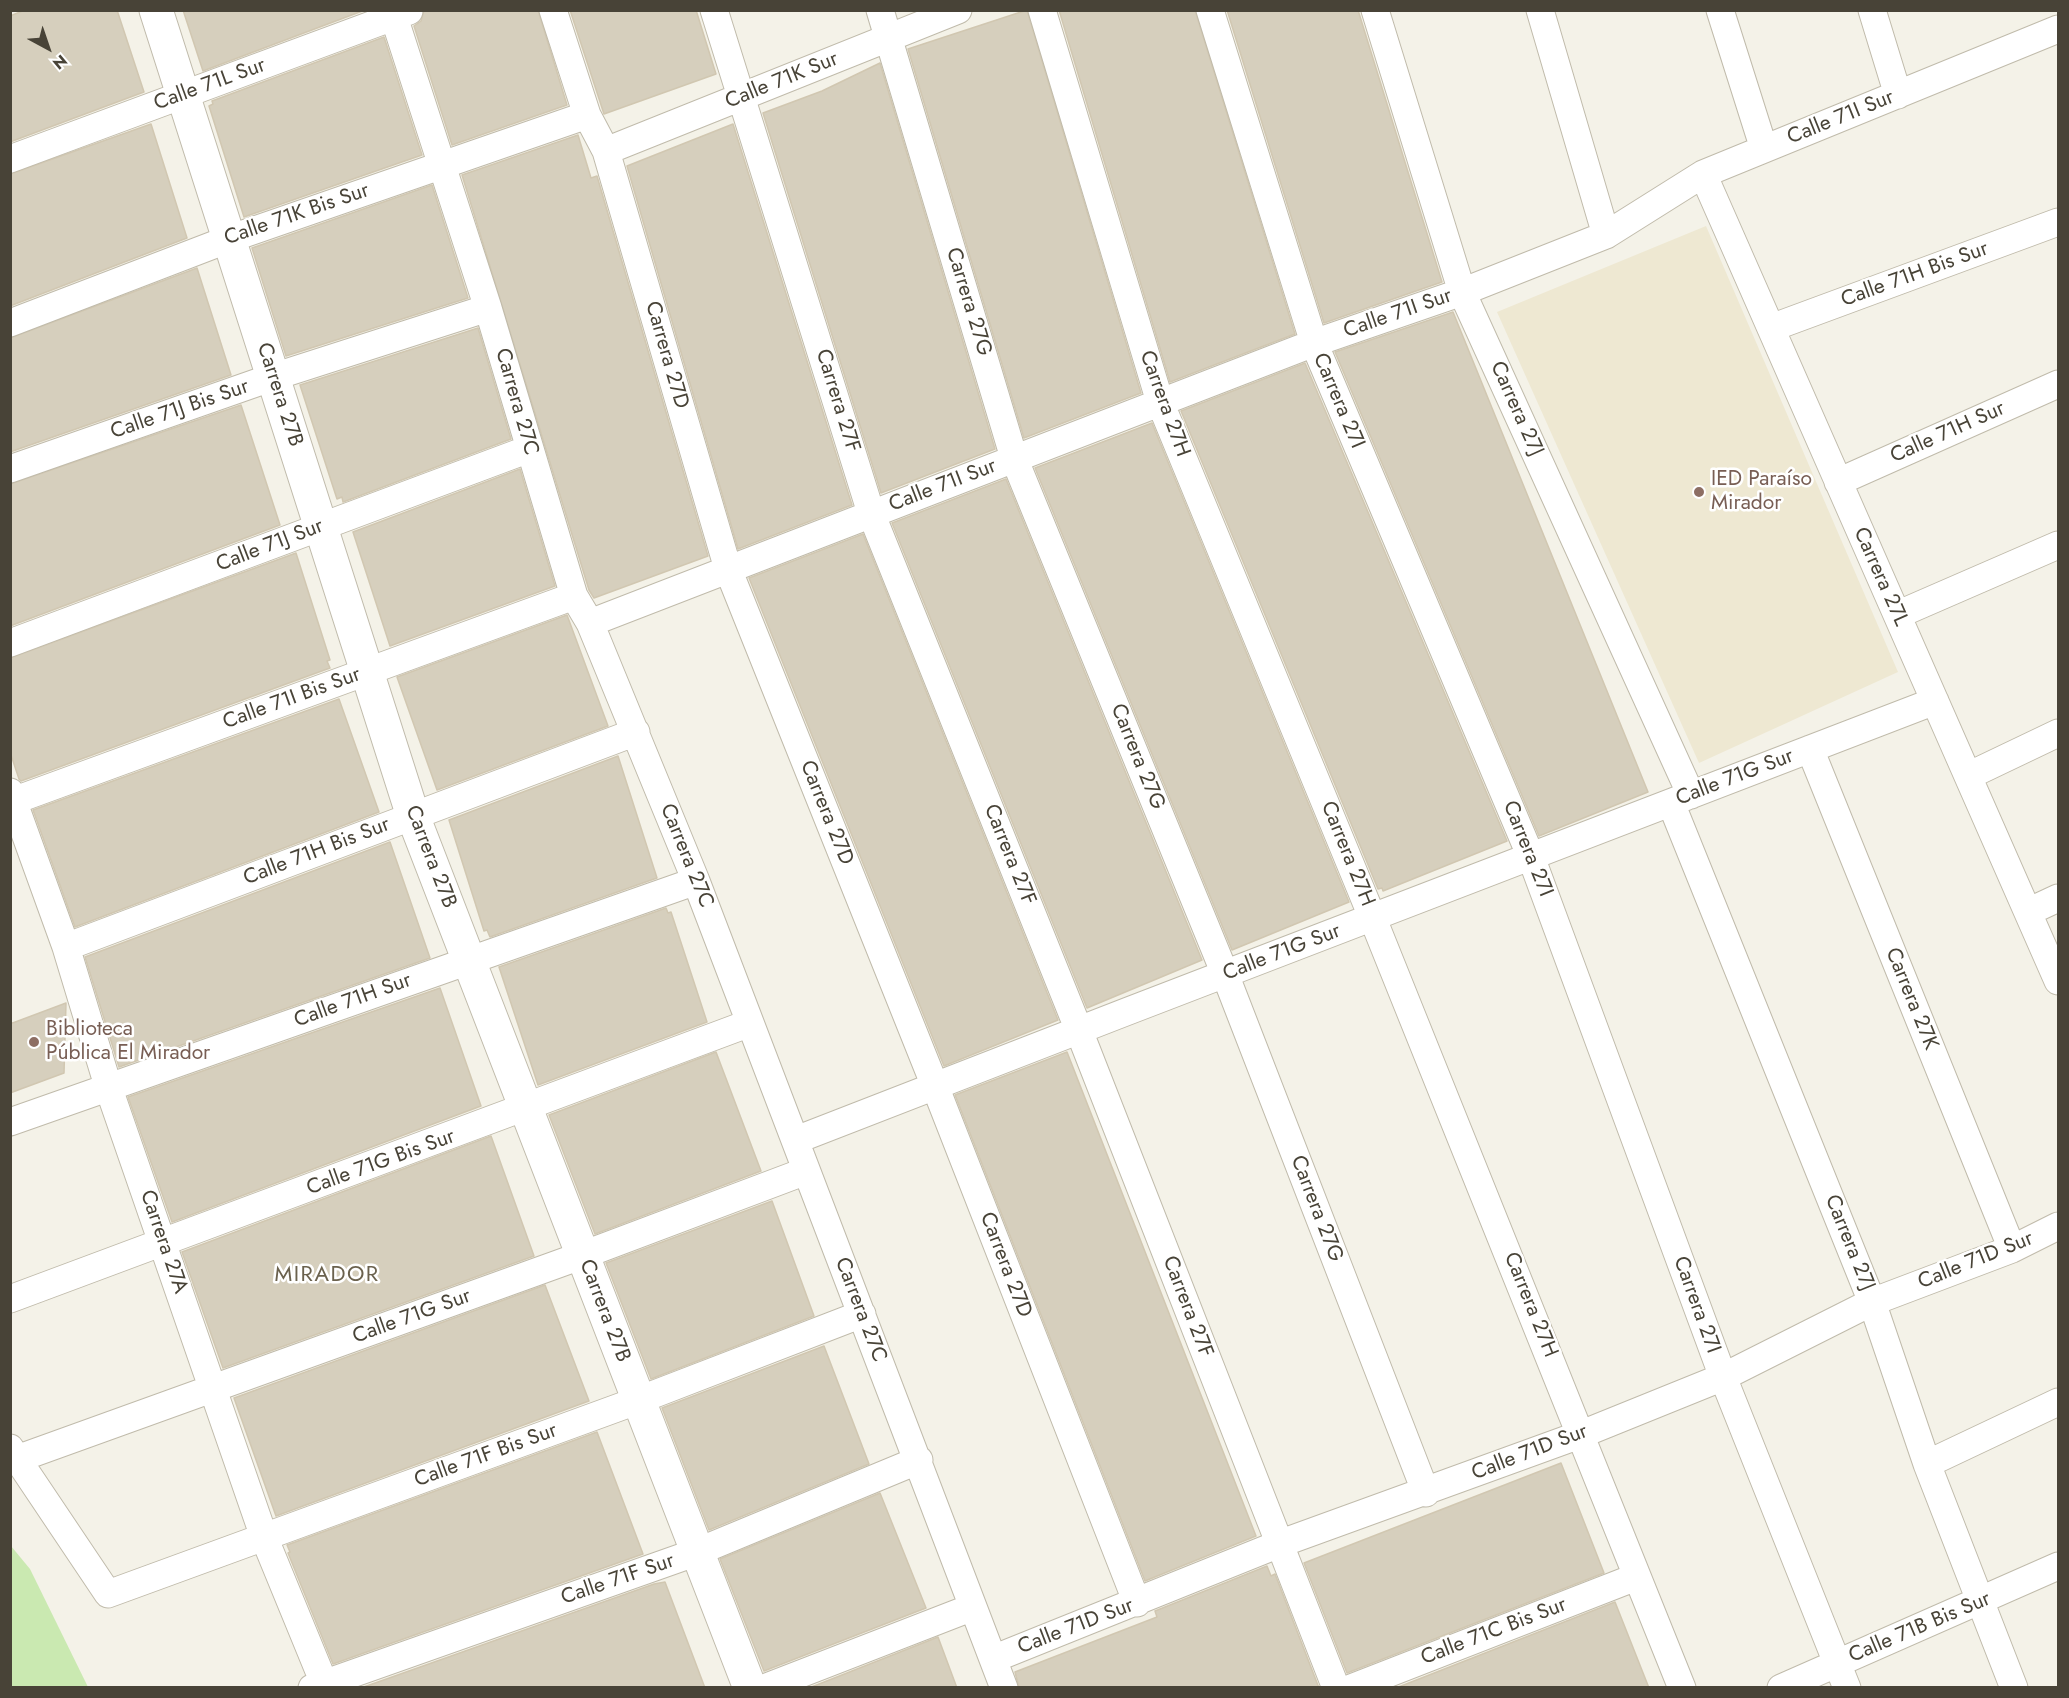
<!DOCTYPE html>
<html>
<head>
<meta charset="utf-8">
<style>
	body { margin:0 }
	#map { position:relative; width:2069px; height:1698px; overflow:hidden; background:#f4f2e8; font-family:Jost,sans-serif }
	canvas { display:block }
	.frame { position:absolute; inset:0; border:12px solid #484337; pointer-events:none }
	.north { position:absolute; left:18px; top:18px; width:60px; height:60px; -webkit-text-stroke:4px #fff; paint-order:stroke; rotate:140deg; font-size:16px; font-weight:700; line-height:24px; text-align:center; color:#484337 }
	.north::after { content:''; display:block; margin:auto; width:21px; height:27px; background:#484337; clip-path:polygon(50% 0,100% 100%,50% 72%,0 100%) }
</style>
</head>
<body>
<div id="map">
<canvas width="2069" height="1698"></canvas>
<div class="frame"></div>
<div class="north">N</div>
</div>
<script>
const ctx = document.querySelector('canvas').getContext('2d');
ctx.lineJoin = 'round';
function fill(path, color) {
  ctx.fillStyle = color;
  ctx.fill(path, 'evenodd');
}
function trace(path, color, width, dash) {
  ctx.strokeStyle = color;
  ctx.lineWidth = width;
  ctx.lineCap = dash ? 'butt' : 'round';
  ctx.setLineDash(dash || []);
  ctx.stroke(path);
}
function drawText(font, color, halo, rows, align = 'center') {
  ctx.font = font + ' Jost,sans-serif';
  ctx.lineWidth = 5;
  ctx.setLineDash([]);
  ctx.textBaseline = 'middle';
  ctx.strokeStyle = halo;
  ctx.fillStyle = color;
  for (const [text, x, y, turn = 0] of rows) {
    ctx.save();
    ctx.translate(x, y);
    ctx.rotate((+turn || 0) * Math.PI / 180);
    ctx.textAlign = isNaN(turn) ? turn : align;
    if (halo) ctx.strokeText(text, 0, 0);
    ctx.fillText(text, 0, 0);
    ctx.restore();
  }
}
fill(new Path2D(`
	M1706,226L1898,672L1699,763L1497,312Z`), '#eee8d2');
fill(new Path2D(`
	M11,1546L30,1569L88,1687H11Z`), '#cae9b1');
const building = new Path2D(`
	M25,10H117L144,92L10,142V16Z
	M183,10H365L203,71Z
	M424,10H538L567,105L452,145L414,26L421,21Z
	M570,10H696L716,74L604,114Z
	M1027,10L1141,393L1024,438L908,49Z
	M1059,10H1195L1295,334L1170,382Z
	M1227,10H1358L1442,282L1324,323Z
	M384,37L422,155L244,217L209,106L213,104L212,101Z
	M880,63L995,449L881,493L763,113L822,91Z
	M151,124L187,238L10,306V174Z
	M733,124L852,505L738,549L627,166Z
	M578,135L591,178L597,176L708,556L594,598L589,590L462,175Z
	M432,185L468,298L286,356L252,248Z
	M197,268L231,375L10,452V338Z
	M1453,312L1648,792L1539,836L1335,352Z
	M478,328L511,439L343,502L342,497L337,499L300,385Z
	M1305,363L1507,841L1383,891L1382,888L1378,889L1181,411Z
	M241,405L280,525L10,626V484Z
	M1152,423L1349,902L1232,950L1035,468Z
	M520,469L555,586L390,646L353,532Z
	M1006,479L1202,960L1087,1008L892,523Z
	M863,534L1058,1020L944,1066L749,578Z
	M296,553L330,660L327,661L330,668L21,781L19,779L10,752V658Z
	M567,615L608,726L437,790L397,677Z
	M339,699L379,812L75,927L33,810Z
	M618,756L657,878L490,937L487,930L484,931L449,820Z
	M390,842L430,958L119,1067L85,957Z
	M666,908L668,913L671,912L707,1022L538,1085L499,967Z
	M440,988L481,1106L172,1222L128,1097Z
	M66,1003L64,1073L10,1093V1024Z
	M716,1052L761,1171L595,1234L549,1115Z
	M1067,1052L1256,1536L1145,1581L955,1095Z
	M491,1136L534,1256L223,1368L182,1252Z
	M772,1201L814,1316L651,1379L606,1263Z
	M545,1285L589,1401L276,1516L234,1398Z
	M824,1346L869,1464L709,1530L662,1408Z
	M597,1432L643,1554L333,1664L288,1553L290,1552L287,1545Z
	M1561,1463L1604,1573L1347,1673L1304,1563Z
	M880,1493L926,1608L764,1671L720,1559Z
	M1267,1566L1271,1576L1275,1574L1319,1688H1019L1015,1672L1157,1617L1155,1611Z
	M665,1582L705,1688H361L654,1584Z
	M1615,1602L1649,1688H1396Z
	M938,1637L957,1688H809Z`);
fill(building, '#d6cfbd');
trace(building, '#d1c7b1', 1.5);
const minor = new Path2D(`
	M553,10L587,115L606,151L728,569L935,1086L1137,1603
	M714,10L871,513L1078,1028L1336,1688
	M880,10L1014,458L1225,974L1426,1493
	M1042,10L1160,402L1373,919L1682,1688
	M1210,10L1314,343L1531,857L1723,1377L1847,1688
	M1375,10L1462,292L1691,795
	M1540,10L1606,235
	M1720,10L1764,149
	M1872,10L1898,95
	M394,17L488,308L574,596L590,623L696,881L1004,1688
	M606,151L958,10
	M10,159L409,11
	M1703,174L2058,981
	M10,323L229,239L587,115
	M1771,328L2058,222
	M10,469L273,377L488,308
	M1838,482L2058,384
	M1897,615L2058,545
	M590,623L1314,343L1462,292L1606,235L1703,174L2058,29
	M10,643L529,449
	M1810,749L2012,1249
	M1968,776L2058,733
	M10,792L66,947L109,1089L264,1537L326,1688
	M10,802L574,596
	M1671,803L1872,1302L1927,1464L2014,1688
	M2028,912L2058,898
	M66,947L636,732
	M10,1122L696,881
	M796,1140C1175,992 1555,847 1935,701
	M10,1299L750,1023
	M10,1448L108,1594L639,1400L862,1314
	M17,1459L583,1255L806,1171
	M1927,1464L2058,1402
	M993,1659L1279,1544L1582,1434L1723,1377L1872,1302L2012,1249L2058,1226
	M312,1688L697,1552L919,1460
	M764,1688L973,1607
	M1351,1688L1636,1577
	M1781,1688L2058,1566`);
const tertiary = new Path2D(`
	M156,10L413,816L750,1688`);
trace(minor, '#c0bbab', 29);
trace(tertiary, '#c0bbab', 35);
trace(new Path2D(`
	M10,1023L11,1024`), '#c2b89c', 4, [3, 3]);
trace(minor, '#fff', 27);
trace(tertiary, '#fff', 33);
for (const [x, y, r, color] of [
	[1699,492,6,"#8d6e63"],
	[34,1042,6,"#8d6e63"]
]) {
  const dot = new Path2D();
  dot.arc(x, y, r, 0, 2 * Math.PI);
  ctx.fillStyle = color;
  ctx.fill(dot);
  trace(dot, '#fff', 2);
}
drawText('21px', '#484337', '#fff', [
	["Calle 71K Sur",782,81,-22],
	["Calle 71L Sur",210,85,-20],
	["Calle 71I Sur",1841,118,-22],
	["Calle 71K Bis Sur",297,215,-19],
	["Calle 71H Bis Sur",1915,275,-20],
	["Carrera 27G",968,302,73],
	["Calle 71I Sur",1398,314,-19],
	["Carrera 27D",666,355,74],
	["Carrera 27B",279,395,72],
	["Carrera 27F",837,401,73],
	["Carrera 27I",1338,401,67],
	["Carrera 27C",516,402,74],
	["Carrera 27H",1164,404,70],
	["Carrera 27J",1516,409,66],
	["Calle 71J Bis Sur",180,410,-19],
	["Calle 71H Sur",1948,433,-24],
	["Calle 71I Sur",943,486,-21],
	["Calle 71J Sur",270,546,-21],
	["Carrera 27L",1880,577,66],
	["Calle 71I Bis Sur",292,699,-20],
	["Carrera 27G",1137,757,68],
	["Calle 71G Sur",1735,778,-21],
	["Carrera 27D",826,813,68],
	["Carrera 27I",1527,849,68],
	["Calle 71H Bis Sur",317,852,-21],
	["Carrera 27H",1347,854,68],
	["Carrera 27F",1009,855,68],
	["Carrera 27C",686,856,68],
	["Carrera 27B",430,857,69],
	["Calle 71G Sur",1282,953,-21],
	["Carrera 27K",1911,999,68],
	["Calle 71H Sur",353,1001,-20],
	["Calle 71G Bis Sur",381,1163,-20],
	["Carrera 27G",1316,1209,69],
	["Carrera 27A",163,1242,71],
	["Carrera 27J",1849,1243,68],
	["Calle 71D Sur",1976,1261,-22],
	["Carrera 27D",1005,1265,69],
	["Carrera 27H",1530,1305,68],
	["Carrera 27I",1696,1305,70],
	["Carrera 27F",1187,1307,69],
	["Carrera 27C",860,1310,69],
	["Carrera 27B",604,1311,69],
	["Calle 71G Sur",412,1317,-20],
	["Calle 71D Sur",1530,1453,-21],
	["Calle 71F Bis Sur",486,1456,-20],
	["Calle 71F Sur",618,1580,-19],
	["Calle 71D Sur",1076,1627,-21],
	["Calle 71B Bis Sur",1920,1628,-23],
	["Calle 71C Bis Sur",1494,1632,-21]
]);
drawText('21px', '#785e54', '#fff', [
	["IED Paraíso",1711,480],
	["Mirador",1711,504],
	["Biblioteca",46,1030],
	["Pública El Mirador",46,1054]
], 'left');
ctx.letterSpacing = '1.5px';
drawText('22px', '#6b624e', '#fff', [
	["MIRADOR",327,1276]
]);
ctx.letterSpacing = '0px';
</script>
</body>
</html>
